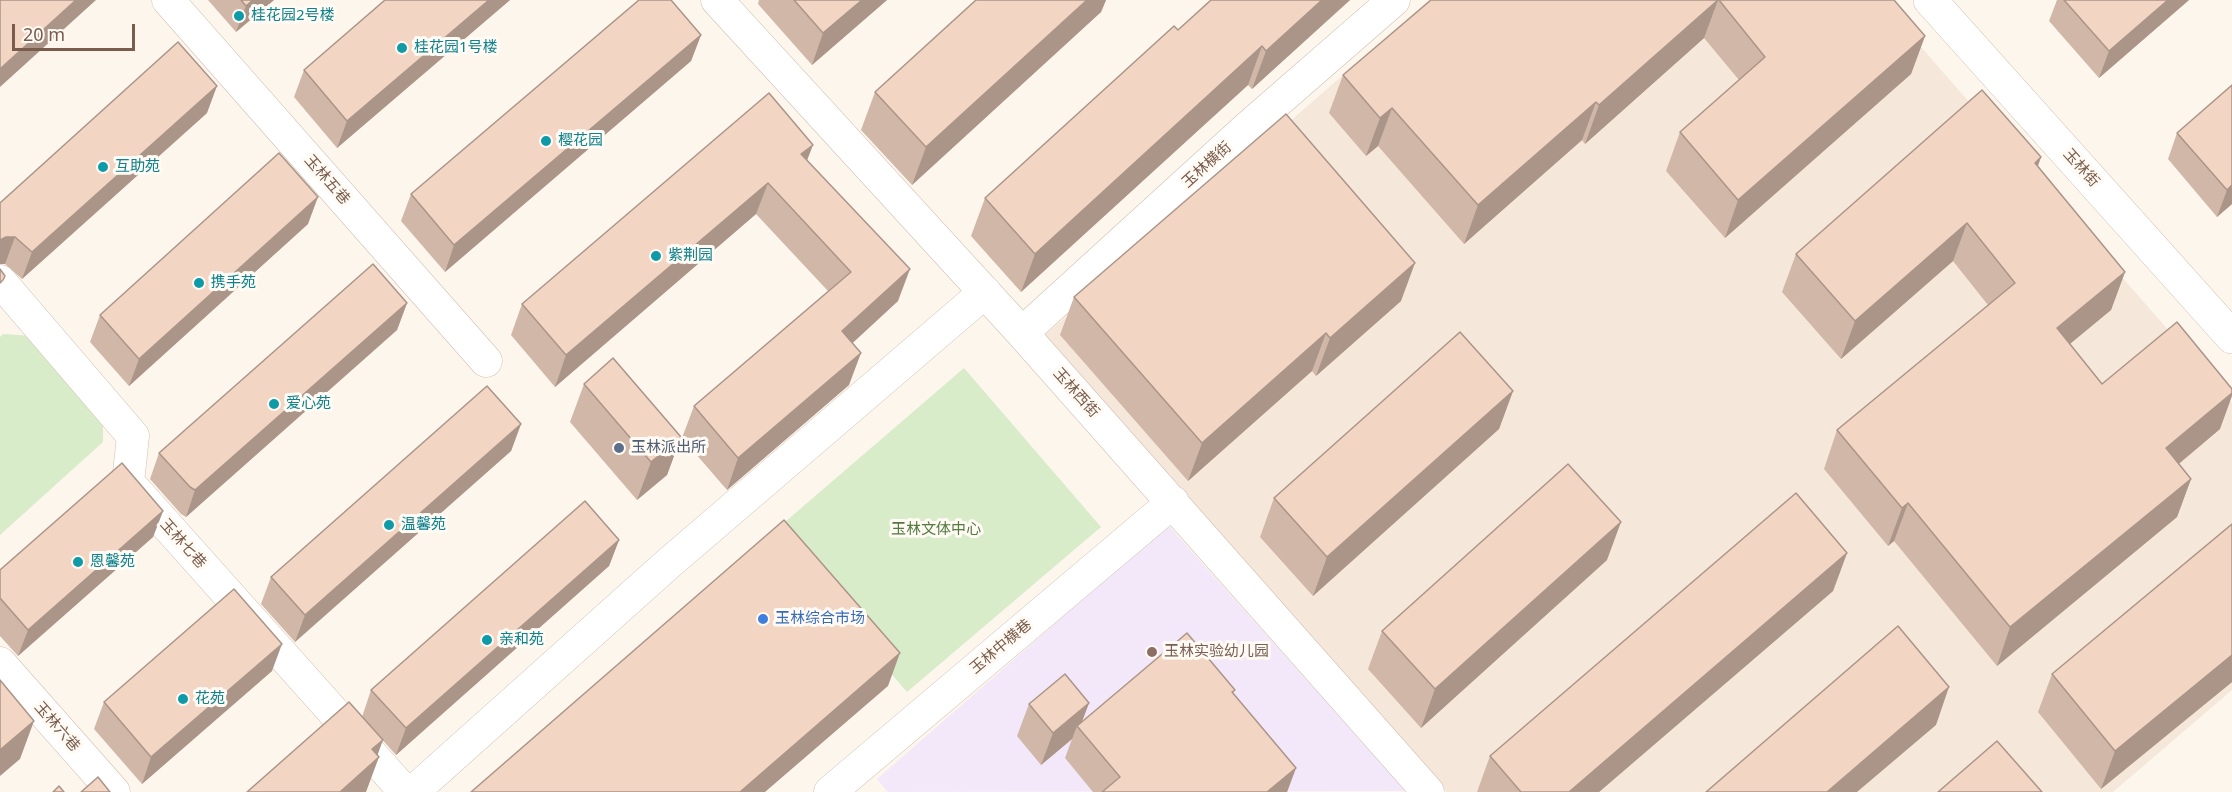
<!DOCTYPE html>
<html>
<head>
<meta charset="utf-8">
<style>
	body { margin:0 }
	#map { position:relative; width:2232px; height:792px; overflow:hidden; background:#fdf6ec; font-family:"Noto Sans",sans-serif }
	canvas { display:block }
	.scale { position:absolute; left:12px; top:24px; width:123px; height:27px; box-sizing:border-box; border:3px solid #7a5c4d; border-top:0; padding-left:8px; font-size:18px; line-height:21px; white-space:nowrap; color:#7a5c4d; -webkit-text-stroke:4px #fffaf3; paint-order:stroke }
</style>
</head>
<body>
<div id="map">
<canvas width="2232" height="792"></canvas>
<div class="scale">20 m</div>
</div>
<script>
const ctx = document.querySelector('canvas').getContext('2d');
ctx.lineJoin = 'round';
function fill(path, color) {
  ctx.fillStyle = color;
  ctx.fill(path, 'evenodd');
}
function trace(path, color, width, dash) {
  ctx.strokeStyle = color;
  ctx.lineWidth = width;
  ctx.lineCap = dash ? 'butt' : 'round';
  ctx.setLineDash(dash || []);
  ctx.stroke(path);
}
function drawText(font, color, halo, rows, align = 'center') {
  ctx.font = font + ' "Noto Sans","Noto Sans SC",sans-serif';
  ctx.lineWidth = 6;
  ctx.setLineDash([]);
  ctx.textBaseline = 'middle';
  ctx.strokeStyle = halo;
  ctx.fillStyle = color;
  for (const [text, x, y, turn = 0] of rows) {
    ctx.save();
    ctx.translate(x, y);
    ctx.rotate((+turn || 0) * Math.PI / 180);
    ctx.textAlign = isNaN(turn) ? turn : align;
    if (halo) ctx.strokeText(text, 0, 0);
    ctx.fillText(text, 0, 0);
    ctx.restore();
  }
}
fill(new Path2D(`
	M1429,0H1880L2232,403V690L2113,792H1446L1045,335Z`), '#f5e8da');
fill(new Path2D(`
	M1168,525L1406,791L888,792L877,779Z`), '#f3e8fa');
fill(new Path2D(`
	M3,334L33,336L103,417V442L0,535V337Z
	M964,368L1101,527L907,692L771,534Z`), '#d8ecc9');
const street = new Path2D(`
	M168,0L486,361
	M717,0L1022,333L1428,792
	M0,281L133,436L128,482L405,792
	M1022,333L1247,128L1394,0
	M0,663L114,792
	M413,792L669,563L985,292
	M830,792L1173,502`);
const secondary = new Path2D(`
	M1930,0L2232,337`);
trace(street, '#d1beb0', 33);
trace(secondary, '#d6c0b0', 34);
trace(street, '#fff', 32);
trace(secondary, '#fff', 33);
fill(new Path2D(`
	M208,0H274L236,32Z
	M385,0H510L337,148L294,97L304,70Z
	M759,0H887L812,65L758,4Z
	M976,0H1106L1101,12L912,185L861,130L875,92Z
	M1211,0H1350L1252,89L1248,85L1021,292L971,236L985,198L1178,30Z
	M1431,0H1894L1925,36L1911,74L1725,238L1666,171L1680,132L1739,80L1704,38L1585,144L1582,140L1464,244L1378,146L1366,156L1329,113L1343,75Z
	M2057,0H2189L2099,78L2049,21Z
	M701,35L691,61L445,272L401,221L411,194Z
	M2232,85V204L2217,217L2168,159L2177,133Z
	M207,113L22,279L5,264L0,203Z
	M2041,157L2038,166L2125,272L2111,310L2070,344L2102,384L2220,429L2179,464L2191,479L2177,517L1997,666L1894,541L1888,546L1824,469L1837,430L1988,305L1953,261L1841,359L1782,292L1796,254Z
	M807,160L898,301L852,343L849,385L727,490L682,438L694,406L828,291L756,214L555,387L511,335L522,304Z
	M308,224L129,386L90,342L100,315Z
	M1074,297L1401,301L1316,376L1312,371L1188,481L1060,335Z
	M407,303L397,330L186,517L181,514L150,479L159,453Z
	M584,384L681,437L667,475L637,500L570,422Z
	M1513,391L1499,429L1313,596L1260,537L1274,498Z
	M521,424L511,451L295,642L261,604L271,577Z
	M163,511L153,537L18,656L0,636V570Z
	M2232,524V682L2101,789L2038,712L2052,674Z
	M619,540L609,566L396,755L362,717L371,690Z
	M1847,553L1833,591L1599,792H1477L1490,756Z
	M1607,560L1421,728L1368,669L1382,631Z
	M272,671L142,784L94,729L104,702Z
	M1235,690L1233,694L1296,768L1287,792H1093L1065,758L1072,739L1041,765L1017,736L1029,704L1089,703L1082,722Z`), '#d1b7a8');
fill(new Path2D(`
	M76,0H96L0,87V69Z
	M253,0H274L236,32L246,6Z
	M489,0H510L337,148L347,121Z
	M862,0H887L812,65L823,33Z
	M1087,0H1106L1101,12L912,185L926,147Z
	M1322,0H1350L1252,89L1266,51Z
	M1718,0L1704,38L1585,144L1599,105Z
	M2168,0H2189L2099,78L2109,51Z
	M701,35L691,61L445,272L454,245Z
	M1925,36L1911,74L1725,238L1738,200Z
	M1262,46L1248,85L1021,292L1035,254Z
	M217,86L207,113L22,279L32,252Z
	M1596,102L1582,140L1464,244L1478,205Z
	M1392,108L1378,146L1366,156L1380,118Z
	M813,145L801,176V154Z
	M2041,157L2027,195L2035,163Z
	M768,183L756,214L555,387L566,355Z
	M2232,185V204L2217,217L2227,190Z
	M318,197L308,224L129,386L139,359Z
	M1967,223L1953,261L1841,359L1855,321Z
	M6,237H15L5,264H0V240Z
	M1415,263L1401,301L1316,376L1330,338Z
	M910,269L898,301L831,363L842,331Z
	M2125,272L2111,310L2043,366L2057,328Z
	M407,303L397,330L186,517L195,490Z
	M1326,333L1312,371L1188,481L1202,443Z
	M861,353L849,385L727,490L738,458Z
	M1513,391L1499,429L1313,596L1327,557Z
	M2232,393V396L2220,429L2152,486L2166,448Z
	M521,424L511,451L295,642L305,615Z
	M681,437L667,475L637,500L651,462Z
	M2191,479L2177,517L1997,666L2010,627Z
	M1908,503L1894,541L1888,546L1902,508Z
	M163,511L153,537L18,656L28,630Z
	M1621,522L1607,560L1421,728L1435,689Z
	M619,540L609,566L396,755L406,728Z
	M1847,553L1833,591L1599,792H1569Z
	M282,644L272,671L142,784L151,757Z
	M900,653L888,686L765,792H740Z
	M2232,655V682L2101,789L2115,751Z
	M1949,687L1936,725L1857,792H1827Z
	M1089,703L1079,729L1077,726L1072,739L1041,765L1053,733Z
	M34,721L20,759L0,776V750Z
	M383,740L376,759L379,757L366,792H340L372,749Z
	M1296,768L1287,792H1267Z`), '#aa9588');
const building = new Path2D(`
	M0,0H76L0,69Z
	M241,0H253L246,6Z
	M385,0H489L347,121L304,70Z
	M639,0H671L701,35L454,245L411,194Z
	M794,0H862L823,33Z
	M976,0H1087L926,147L875,92Z
	M1211,0H1322L1266,51L1262,46L1035,254L985,198L1174,26L1178,30Z
	M1431,0H1718L1599,105L1596,102L1478,205L1392,108L1380,118L1343,75Z
	M1719,0H1894L1925,36L1738,200L1680,132L1765,57Z
	M2064,0H2168L2109,51Z
	M178,42L217,86L32,252L15,237H6L0,240V203Z
	M2232,85V185L2227,190L2177,133Z
	M1982,90L2041,157L2035,163L2125,272L2057,328L2102,384L2177,322L2232,389V393L2166,448L2191,479L2010,627L1908,503L1902,508L1837,430L2015,283L1967,223L1855,321L1796,254Z
	M769,93L813,145L801,154L910,269L842,331L861,353L738,458L694,406L851,272L768,183L566,355L522,304Z
	M1286,114L1415,263L1330,338L1326,333L1202,443L1074,297Z
	M279,153L318,197L139,359L100,315Z
	M373,264L407,303L195,490L190,487L159,453Z
	M0,269L5,276L3,280L0,283Z
	M1460,332L1513,391L1327,557L1274,498Z
	M613,358L681,437L651,462L584,384Z
	M487,386L521,424L305,615L271,577Z
	M122,463L163,511L28,630L0,598V570Z
	M1568,464L1621,522L1435,689L1382,631Z
	M1796,493L1847,553L1569,792H1521L1490,756Z
	M585,501L619,540L406,728L371,690Z
	M784,520L900,653L740,792H471Z
	M2232,524V655L2115,751L2052,674Z
	M234,589L282,644L151,757L104,702Z
	M1898,626L1949,687L1827,792H1706Z
	M1187,633L1235,690L1232,692L1296,768L1267,792H1102L1120,777L1077,726Z
	M1065,674L1089,703L1053,733L1029,704Z
	M0,680L34,721L0,750Z
	M349,702L383,740L372,749L379,757L340,792H247Z
	M1997,741L2042,792H1938Z
	M98,777L110,792H81Z
	M59,786L64,792H53Z`);
fill(building, '#f3d5c3');
trace(building, '#aa9588', 1.5);
for (const [x, y, r, color] of [
	[239,16,6,"#0f9aa8"],
	[402,48,6,"#0f9aa8"],
	[546,141,6,"#0f9aa8"],
	[103,167,6,"#0f9aa8"],
	[656,256,6,"#0f9aa8"],
	[199,283,6,"#0f9aa8"],
	[274,404,6,"#0f9aa8"],
	[619,448,6,"#5c6f8a"],
	[389,525,6,"#0f9aa8"],
	[78,562,6,"#0f9aa8"],
	[763,619,6,"#3f7fe0"],
	[487,640,6,"#0f9aa8"],
	[1152,652,6,"#8d6e63"],
	[183,699,6,"#0f9aa8"]
]) {
  const dot = new Path2D();
  dot.arc(x, y, r, 0, 2 * Math.PI);
  ctx.fillStyle = color;
  ctx.fill(dot);
  trace(dot, '#fffaf3', 2);
}
drawText('15px', '#0d838f', '#fffaf3', [
	["桂花园2号楼",251,16],
	["桂花园1号楼",414,48],
	["樱花园",558,141],
	["互助苑",115,167],
	["紫荆园",668,256],
	["携手苑",211,283],
	["爱心苑",286,404],
	["温馨苑",401,525],
	["恩馨苑",90,562],
	["亲和苑",499,640],
	["花苑",195,699]
], 'left');
drawText('15px', '#7a5c4d', '#fffaf3', [
	["玉林横街",1207,165,-42],
	["玉林街",2081,168,48],
	["玉林五巷",327,180,49],
	["玉林西街",1076,393,48],
	["玉林七巷",183,544,48],
	["玉林中横巷",1001,647,-40],
	["玉林六巷",57,727,49]
]);
drawText('15px', '#4e5e75', '#fffaf3', [
	["玉林派出所",631,448]
], 'left');
drawText('15px', '#537a41', '#fffaf3', [
	["玉林文体中心",936,530]
]);
drawText('15px', '#366cbe', '#fffaf3', [
	["玉林综合市场",775,619]
], 'left');
drawText('15px', '#785e54', '#fffaf3', [
	["玉林实验幼儿园",1164,652]
], 'left');
</script>
</body>
</html>
